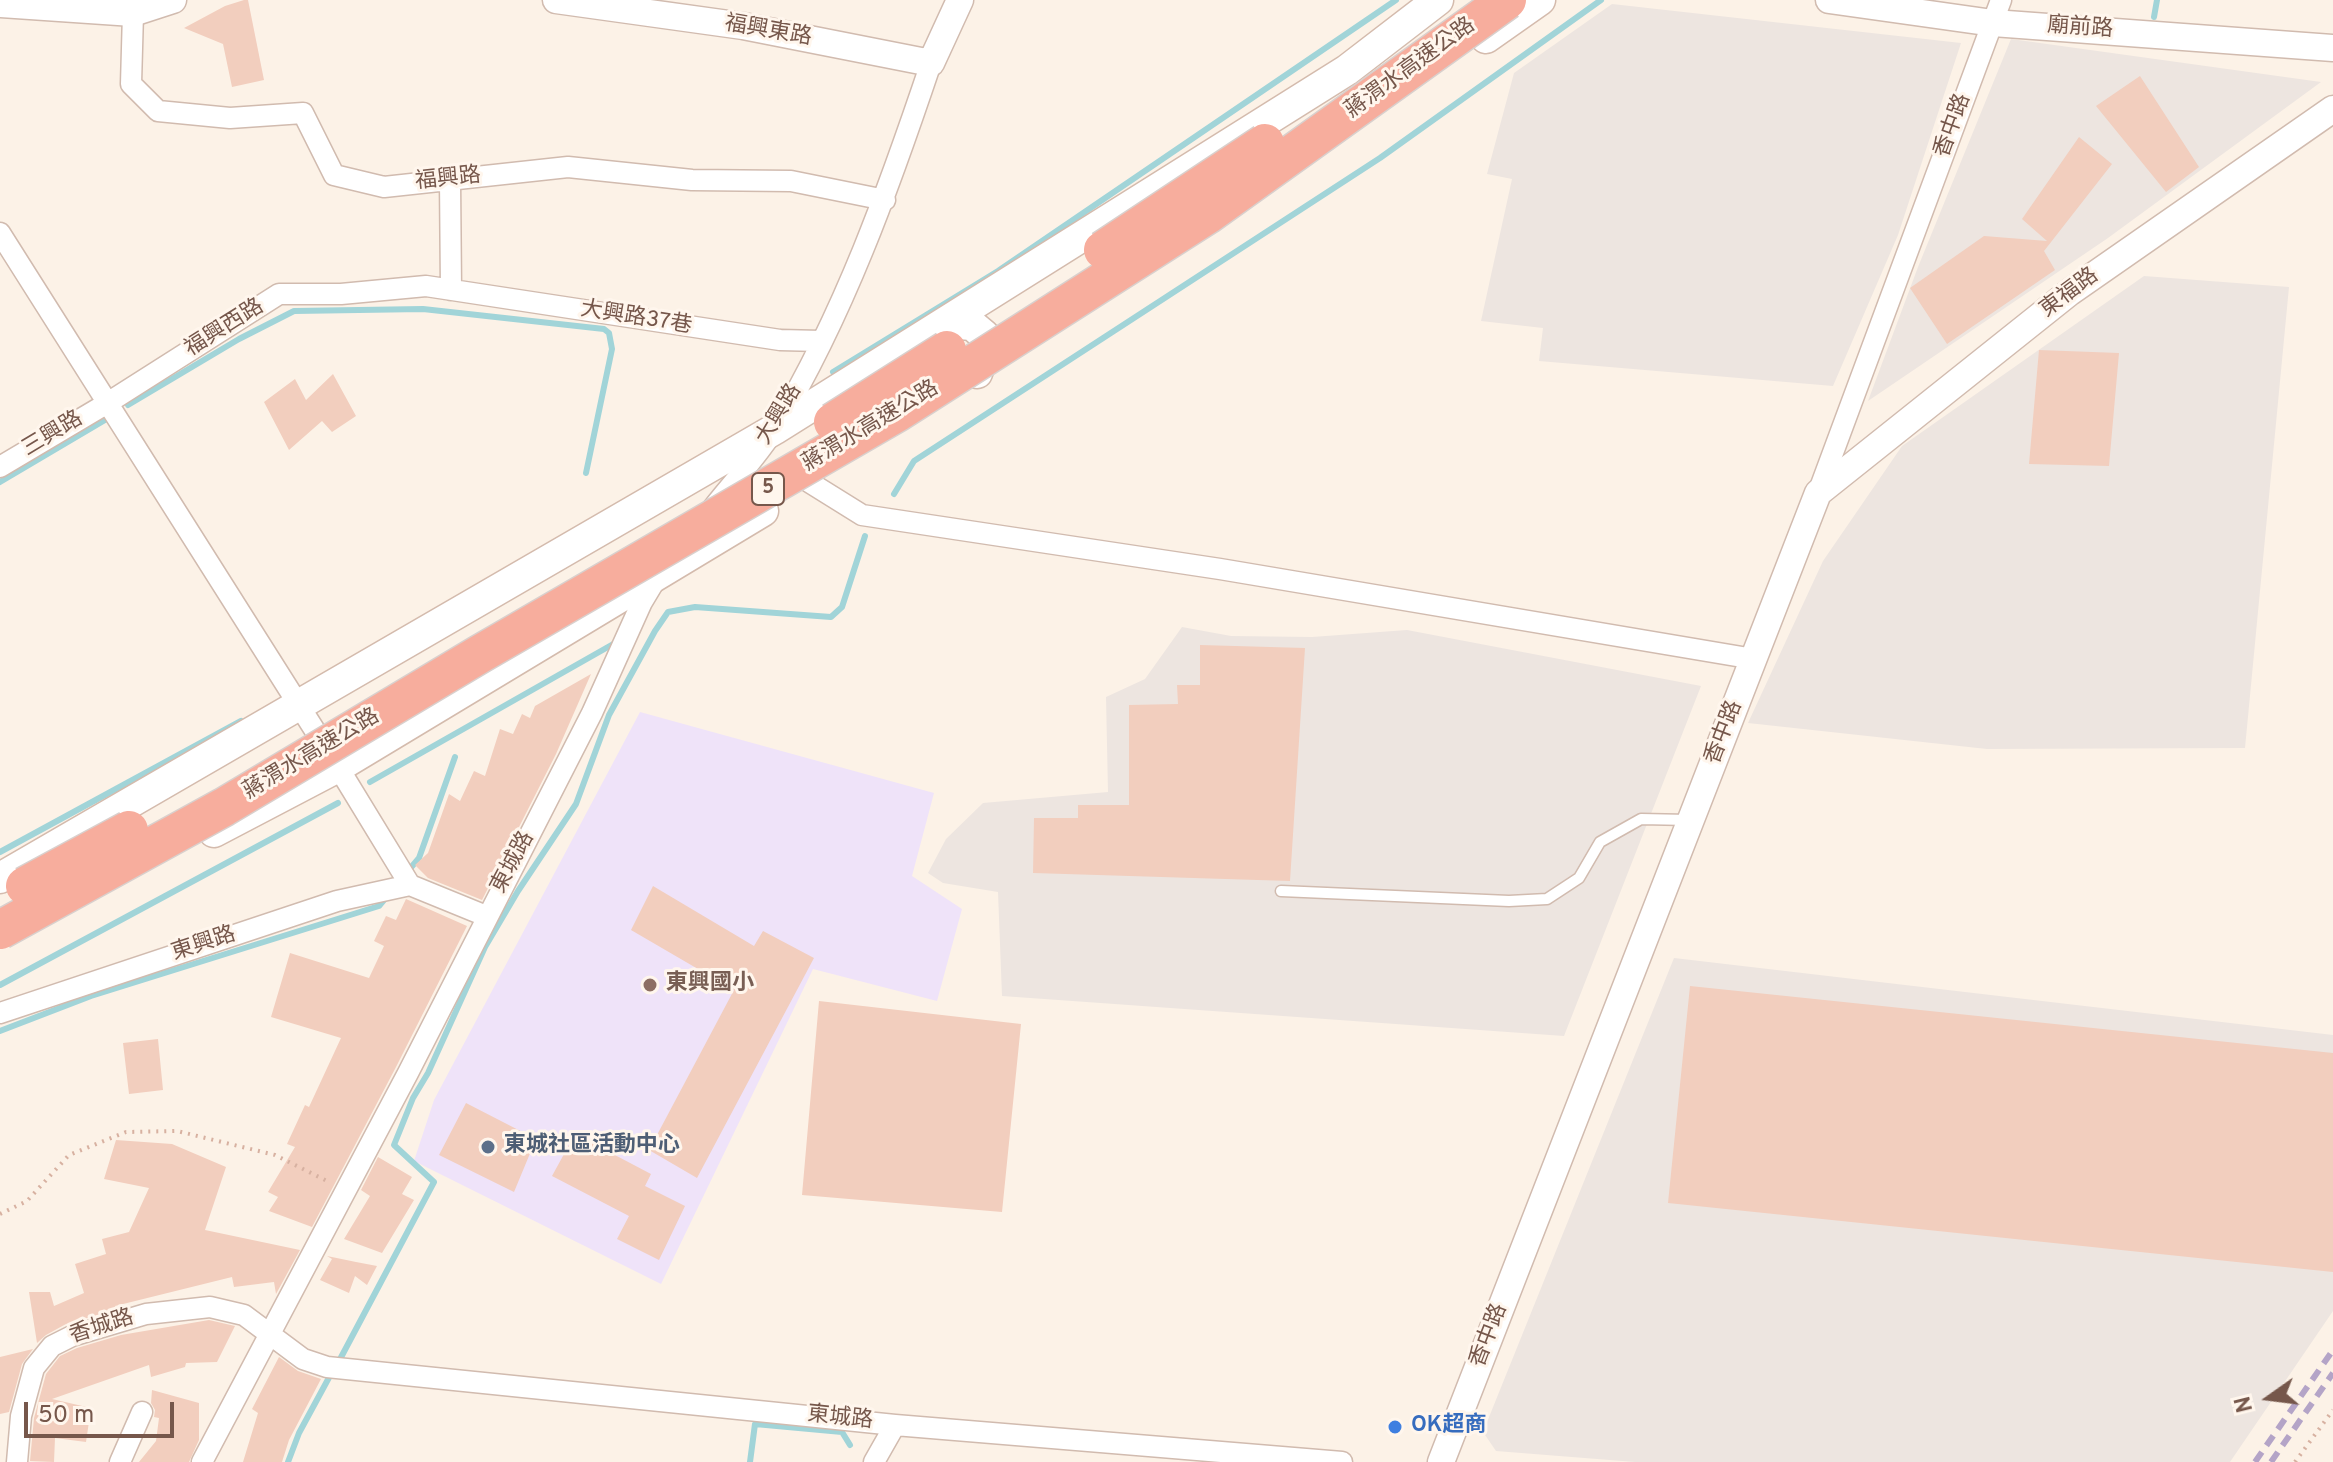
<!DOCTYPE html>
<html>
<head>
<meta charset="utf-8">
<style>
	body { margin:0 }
	#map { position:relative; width:2333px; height:1462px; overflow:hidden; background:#fcf2e7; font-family:Overpass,sans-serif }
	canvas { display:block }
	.north { position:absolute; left:2229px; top:1358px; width:80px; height:80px; -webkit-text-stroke:6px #fff6ed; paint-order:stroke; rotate:256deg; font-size:22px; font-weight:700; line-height:32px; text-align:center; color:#76574b }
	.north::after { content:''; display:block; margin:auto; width:28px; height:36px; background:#76574b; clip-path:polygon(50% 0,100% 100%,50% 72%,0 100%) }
	.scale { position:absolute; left:24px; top:1402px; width:150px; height:36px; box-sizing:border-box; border:4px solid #76574b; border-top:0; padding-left:10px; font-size:24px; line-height:28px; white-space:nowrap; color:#76574b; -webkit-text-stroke:6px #fff6ed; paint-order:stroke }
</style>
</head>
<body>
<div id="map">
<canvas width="2333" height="1462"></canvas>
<div class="north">N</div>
<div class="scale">50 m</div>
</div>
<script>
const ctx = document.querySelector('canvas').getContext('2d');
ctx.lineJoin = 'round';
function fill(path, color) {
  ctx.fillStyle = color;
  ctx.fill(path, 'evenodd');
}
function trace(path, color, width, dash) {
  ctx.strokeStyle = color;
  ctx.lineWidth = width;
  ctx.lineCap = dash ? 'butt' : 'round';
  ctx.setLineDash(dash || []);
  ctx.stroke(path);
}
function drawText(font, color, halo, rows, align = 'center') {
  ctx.font = font + ' Overpass,"Noto Sans TC",sans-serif';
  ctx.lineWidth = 6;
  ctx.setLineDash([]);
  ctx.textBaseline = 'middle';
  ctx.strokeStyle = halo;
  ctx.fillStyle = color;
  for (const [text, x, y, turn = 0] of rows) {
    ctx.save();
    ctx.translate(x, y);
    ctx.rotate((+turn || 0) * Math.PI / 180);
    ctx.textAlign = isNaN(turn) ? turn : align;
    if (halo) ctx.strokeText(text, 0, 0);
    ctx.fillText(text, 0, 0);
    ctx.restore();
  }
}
fill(new Path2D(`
	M1612,4L1961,43L1898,235L1833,386L1539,361L1543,328L1481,321L1512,179L1487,174L1514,73Z
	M2011,39L2321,82L2108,238L1868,401L1918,267Z
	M2144,276L2289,287L2245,748L1987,749L1748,723L1823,561L1902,446Z
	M1182,627L1231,636L1312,637L1407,630L1701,686L1564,1036L1002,996L998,892L943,883L928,873L946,839L983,803L1108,792L1106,697L1145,679Z
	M1674,958L2333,1035V1311L2230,1462H1635L1496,1451L1483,1432Z`), '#ede5e0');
fill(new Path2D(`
	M640,712L934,793L912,876L962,909L937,1001L813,969L661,1284L414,1161L434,1100Z`), '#efe3f9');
trace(new Path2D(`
	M2154,17L2157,0
	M833,372L998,271L1396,0
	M128,405L239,339L294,311L423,309L604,329L609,333L612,349L586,473
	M0,482L105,420
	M894,494L914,461L1380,158L1601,0
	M370,782L615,643
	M0,852L241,721
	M408,871L419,858L455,757
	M0,985L338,803
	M0,1031L91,996L379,906L388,895
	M338,1363L434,1182L394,1145L413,1098L428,1073L485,947L518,891L576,804L609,715L655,631L668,612L695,607L831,617L842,607L865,536
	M288,1462L299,1433L332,1372
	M750,1462L755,1424L842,1432L850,1445`), '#a1d4d8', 6);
fill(new Path2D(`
	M244,0H248L264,80L232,87L223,44L184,28L225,6Z
	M2140,76L2199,167L2166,192L2096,106Z
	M2079,137L2112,164L2044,251L2055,270L1947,344L1910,288L1984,236L2047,241L2022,219Z
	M2039,350L2119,353L2109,466L2029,464Z
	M333,374L356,416L332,432L322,421L289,450L264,402L295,379L306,400Z
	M1200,645L1305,648L1290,881L1033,873L1034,818H1078V805H1129V705L1178,704L1177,685H1200Z
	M591,674L556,754L482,900L428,878L415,865L428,853L449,794L460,801L474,771L485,776L500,729L513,734L522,714L530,718L535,706Z
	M653,886L754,946L763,931L814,958L697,1178L649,1150L734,990L631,930Z
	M406,899L467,926L396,1067L312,1227L269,1211L278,1197L268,1192L295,1147L287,1144L305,1105L309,1107L341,1038L271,1017L290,953L369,978L384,946L374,941L386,916L396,920Z
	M1690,986L2333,1053V1272L1668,1203Z
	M819,1001L1021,1024L1002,1212L802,1195Z
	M158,1039L163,1090L129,1094L123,1043Z
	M466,1103L536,1139L514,1192L439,1155Z
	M575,1134L651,1174L645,1186L685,1206L659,1260L617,1239L629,1216L552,1176Z
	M116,1140L172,1144L226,1167L205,1230L300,1250L276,1294L274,1282L234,1287L232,1277L115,1306L116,1310L66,1324L46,1335L37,1343L29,1292H50L54,1306L84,1293L75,1264L106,1254L102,1239L129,1232L149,1188L104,1179Z
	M378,1157L412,1177L402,1194L414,1200L382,1253L344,1239L370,1196L361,1190Z
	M327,1256L356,1262L377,1266L367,1285L355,1276L349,1293L320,1280L332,1259Z
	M209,1320L235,1326L217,1362L186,1363L185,1367L151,1377L149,1365L52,1399L91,1408L86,1442L55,1438L54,1462L30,1461L34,1418L46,1374L60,1356L77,1348L121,1335Z
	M33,1349L22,1364L9,1412L0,1414V1357Z
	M279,1357L298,1371L321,1379L289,1440L282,1462H243L258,1413L252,1409Z
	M152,1390L199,1403V1440L189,1462H139L156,1441L159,1418L154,1417L155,1410L151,1403Z`), '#f2cebe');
const service = new Path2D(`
	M1281,891L1509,901L1547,899L1579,878L1600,842L1641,819L1689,820`);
const minor = new Path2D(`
	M133,13L131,84L158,111L230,118L303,113L334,175L384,187L568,167L692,180L791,181L885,200
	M450,180L451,290
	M0,233L338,767L410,885L486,916
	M0,467L106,404L279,294H341L426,286L780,340L821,341
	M809,482L862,515L1220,569L1754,659
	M1818,493L2001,0
	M712,509C733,482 758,456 776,427C844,314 889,188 931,63
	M0,1013L337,901L410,885
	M17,1462L21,1416L34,1368L52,1346L72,1336L146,1314L210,1307L244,1315L303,1359L327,1367L895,1425L1342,1462
	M120,1462L142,1412
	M202,1462L408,1073L592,713L642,602L657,577
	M874,1462L895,1425`);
const tertiary = new Path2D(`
	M556,0L743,26L931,63L960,0
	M1829,0L1993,23L2333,48
	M0,4L133,13L173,0
	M1441,1462L1818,493L2070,292L2333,109`);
const secondary = new Path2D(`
	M1486,38L1540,0
	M945,323L972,325L984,335L985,351L977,373
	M214,832L338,767L763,511
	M0,878L775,429L1347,70L1438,0`);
trace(service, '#d1bbaf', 13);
trace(minor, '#d1bbaf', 23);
trace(tertiary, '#d1bbaf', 29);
trace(secondary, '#d4bbad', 33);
trace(new Path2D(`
	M0,1214L27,1201L69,1155L126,1132L177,1131L275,1155L329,1182
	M2295,1462L2333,1410`), '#d7b1a1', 4, [2, 6]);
trace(service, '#fff', 10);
trace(minor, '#fff', 20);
trace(tertiary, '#fff', 26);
trace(secondary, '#fff', 30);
trace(new Path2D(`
	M2255,1462L2333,1350
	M2271,1462L2333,1373`), '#b4a4c7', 6, [12, 8]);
const motorwayBridge = new Path2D(`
	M1103,250L1265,143
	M833,422L947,350
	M25,886L129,830
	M0,930L224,807L480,654L898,412L1207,215L1507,0`);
trace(motorwayBridge, '#d9d0cd', 41, []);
trace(motorwayBridge, '#f7ad9d', 38);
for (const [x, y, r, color] of [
	[650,985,8,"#8d6e63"],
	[488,1147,8,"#5c6f8a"],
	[1395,1427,8,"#3f7fe0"]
]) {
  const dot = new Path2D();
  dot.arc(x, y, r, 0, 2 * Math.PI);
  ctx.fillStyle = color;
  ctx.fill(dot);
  trace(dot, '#fff6ed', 3);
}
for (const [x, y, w] of [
	[768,489,32]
]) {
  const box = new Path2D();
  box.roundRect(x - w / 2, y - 16, w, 32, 6);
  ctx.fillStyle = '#fff6ed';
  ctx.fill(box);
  trace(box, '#76574b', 2);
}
drawText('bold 20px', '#76574b', null, [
	["5",768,489]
]);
drawText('22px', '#76574b', '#fff6ed', [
	["廟前路",2080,29,4],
	["福興東路",768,32,10],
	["蔣渭水高速公路",1411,69,-36],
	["香中路",1954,126,-70],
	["福興路",448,180,-6],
	["東福路",2070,294,-37],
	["大興路37巷",636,319,9],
	["福興西路",225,329,-32],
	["大興路",780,415,-59],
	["蔣渭水高速公路",871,427,-31],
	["三興路",53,435,-31],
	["香中路",1725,733,-69],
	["蔣渭水高速公路",312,755,-31],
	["東城路",514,863,-62],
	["東興路",204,945,-18],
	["香城路",102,1328,-18],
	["香中路",1490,1336,-69],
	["東城路",840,1419,6]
]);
drawText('bold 22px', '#785e54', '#fff6ed', [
	["東興國小",666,985]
], 'left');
drawText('bold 22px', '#4e5e75', '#fff6ed', [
	["東城社區活動中心",504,1147]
], 'left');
drawText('bold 22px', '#366cbe', '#fff6ed', [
	["OK超商",1411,1427]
], 'left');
</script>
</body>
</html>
